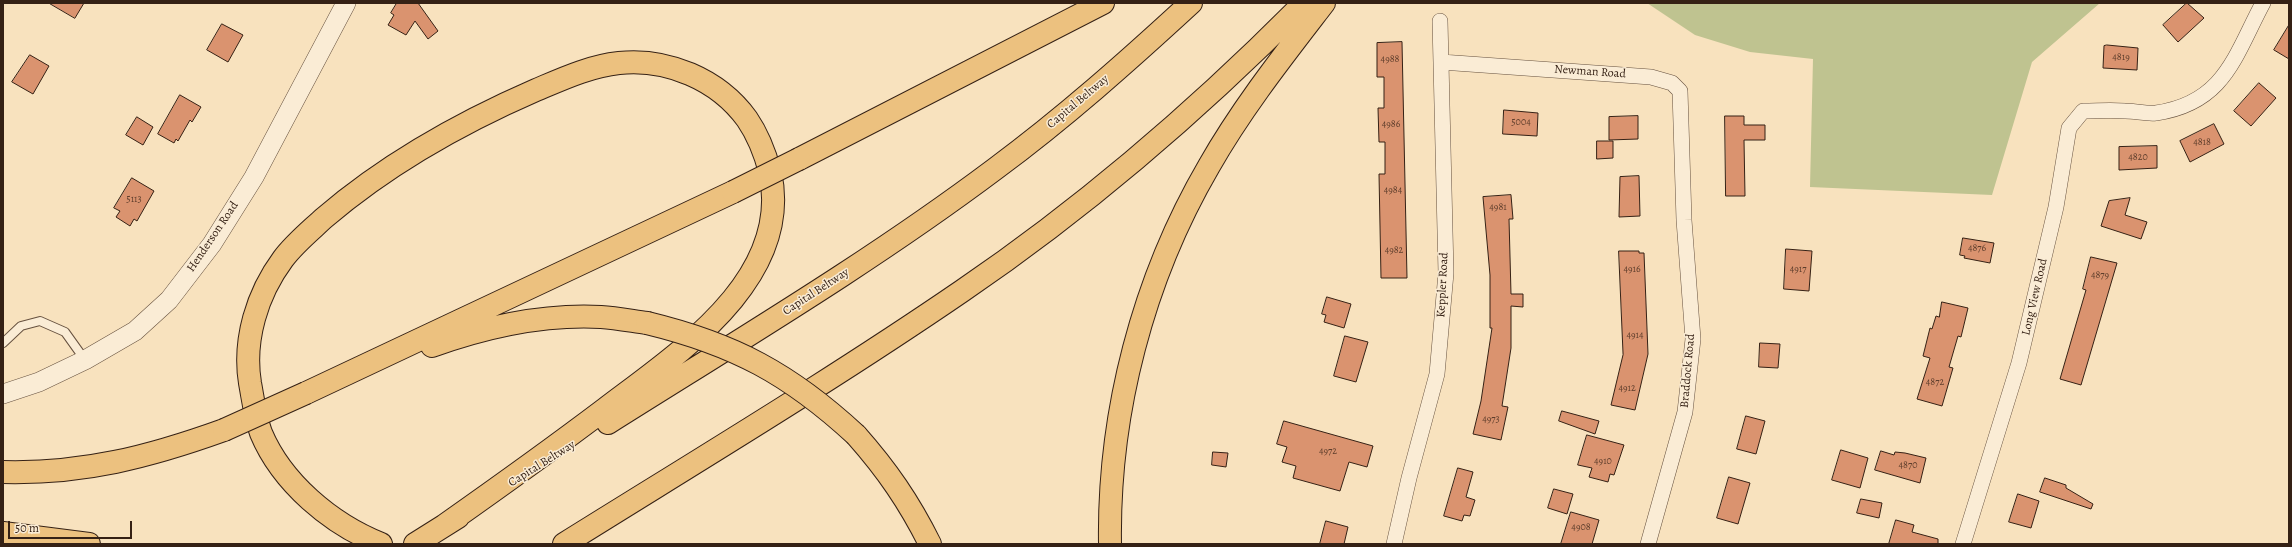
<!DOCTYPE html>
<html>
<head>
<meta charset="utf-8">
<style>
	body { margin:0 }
	#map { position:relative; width:2292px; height:547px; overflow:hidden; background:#f8e2be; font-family:Alegreya,serif }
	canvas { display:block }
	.frame { position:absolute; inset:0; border:4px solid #352115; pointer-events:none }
	.scale { position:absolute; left:8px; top:521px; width:124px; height:18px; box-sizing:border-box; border:2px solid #352115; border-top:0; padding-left:5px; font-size:12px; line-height:14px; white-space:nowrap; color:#352115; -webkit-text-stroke:3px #faecd5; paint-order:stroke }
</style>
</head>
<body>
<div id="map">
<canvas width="2292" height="547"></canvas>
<div class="frame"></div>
<div class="scale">50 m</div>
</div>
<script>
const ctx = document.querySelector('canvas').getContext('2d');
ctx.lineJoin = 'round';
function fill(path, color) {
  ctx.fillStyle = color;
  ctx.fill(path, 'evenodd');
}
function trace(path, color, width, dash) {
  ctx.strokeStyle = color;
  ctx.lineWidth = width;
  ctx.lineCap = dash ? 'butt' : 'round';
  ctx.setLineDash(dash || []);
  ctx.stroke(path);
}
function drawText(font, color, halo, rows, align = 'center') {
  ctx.font = font + ' Alegreya,serif';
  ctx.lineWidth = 3;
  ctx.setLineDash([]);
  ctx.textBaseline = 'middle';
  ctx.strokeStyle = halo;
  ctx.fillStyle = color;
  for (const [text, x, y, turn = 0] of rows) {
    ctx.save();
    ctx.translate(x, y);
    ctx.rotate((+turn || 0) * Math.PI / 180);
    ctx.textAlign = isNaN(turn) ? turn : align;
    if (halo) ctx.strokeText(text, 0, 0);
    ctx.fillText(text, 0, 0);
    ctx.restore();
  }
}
fill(new Path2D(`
	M1647,3H2100L2032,62L1992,195L1810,187L1813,59L1750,52L1695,35Z`), '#bfc390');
const building = new Path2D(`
	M49,3H84L75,18Z
	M397,3H418L438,31L428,39L415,21L406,35L388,25L394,15L391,13Z
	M2187,3L2204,18L2178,42L2163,25Z
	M222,24L243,35L228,62L207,50Z
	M2289,25V59L2274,50Z
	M1402,42L1407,278H1381L1379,174H1385V142H1379L1378,108H1384V77H1377V43Z
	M2107,45L2138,48L2137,70L2103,68L2104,46Z
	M30,55L49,66L33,94L12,82Z
	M2259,83L2276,98L2251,126L2234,111Z
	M180,95L201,107L192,122L190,120L178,141L176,139L174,143L158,134Z
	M1504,110L1538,113L1537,136L1503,134Z
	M1638,116V139L1609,140V117Z
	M1725,116H1744V125H1765V140H1744L1745,196H1726Z
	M137,117L153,127L143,145L126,135Z
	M2214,124L2224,144L2190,162L2180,141Z
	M1597,141H1613V158L1597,159Z
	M2157,146V168L2119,170V147Z
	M1639,176L1640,216L1619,217L1620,177Z
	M132,178L154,191L137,221L134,219L130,226L116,217L120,211L114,208Z
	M1511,195L1513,219H1509L1511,294H1523V307L1511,306V348L1502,406L1508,407L1501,440L1473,434L1481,401L1492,328H1490V275L1483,197Z
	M2130,198L2125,215L2147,222L2141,239L2101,226L2109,201Z
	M1963,238L1994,243L1990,263L1964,258L1965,256L1960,255Z
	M1786,249L1812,251L1809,291L1784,289Z
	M1619,251H1639V253H1644L1648,354L1635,410L1611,405L1623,355Z
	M2091,257L2117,263L2081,385L2060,379L2086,290L2083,289Z
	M1327,297L1351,304L1344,328L1324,322L1326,315L1322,314Z
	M1942,302L1968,308L1961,337L1958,336L1949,367L1953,368L1942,406L1917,399L1930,358L1923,356L1930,328L1932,329L1936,316L1939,317Z
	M1345,336L1368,342L1356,382L1334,376Z
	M1760,343L1780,344L1778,368L1759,367Z
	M1562,411L1599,421L1595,434L1559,421Z
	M1746,416L1765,421L1756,454L1737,449Z
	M1284,421L1373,446L1367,467L1349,462L1340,491L1293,478L1296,466L1282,462L1287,447L1277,444Z
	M1587,435L1624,445L1614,475L1610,474L1608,482L1589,477L1592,468L1578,465Z
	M1841,450L1868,458L1860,488L1832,480Z
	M1881,451L1894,455L1895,452L1905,453L1926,458L1920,483L1875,470Z
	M1213,452L1228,453L1226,467L1212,465Z
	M1458,468L1473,472L1466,497L1475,500L1470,516L1464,515L1462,521L1444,516Z
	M1729,477L1750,483L1738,524L1717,518Z
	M2045,478L2066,485V488L2093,504L2091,509L2040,492Z
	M1554,489L1573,494L1567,514L1548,508Z
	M2018,494L2039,501L2031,528L2009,522Z
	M1861,499L1882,503L1879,518L1857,513Z
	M1571,512L1599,520L1592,544H1561Z
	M1896,520L1914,525L1912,532L1938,539V544H1889Z
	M1326,521L1348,527L1344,544H1320Z`);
fill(building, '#da936f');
trace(building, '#352115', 1);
const service = new Path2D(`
	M3,343L21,326L40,321L65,332L85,360`);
const minor = new Path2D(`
	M1441,62L1651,77L1672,83L1680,91L1684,220L1693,339L1685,412L1648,544
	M1394,544L1409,478L1437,374L1446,273L1440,21
	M1963,544L2019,363L2056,207L2069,128L2083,111C2097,111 2111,110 2125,111C2136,111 2146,114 2156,113C2225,103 2235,55 2263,3`);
const tertiary = new Path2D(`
	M3,394L39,382L85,360L135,331L169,300L212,244L254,177L346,3`);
const motorway = new Path2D(`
	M799,159L1103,3
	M432,346C485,327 545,314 601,317C616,318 632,321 647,323
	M306,393L733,192
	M608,423C738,341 871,262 995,169C1064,118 1128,61 1191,3
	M856,435C887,470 909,502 930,544
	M3,472C83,474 149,457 224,430
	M3,533L89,544
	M381,544C331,524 282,483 261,433C255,417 253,399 250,383C243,340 257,294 283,259C294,244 310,231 324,218C387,164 460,123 536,90C562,79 590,66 619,63C667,58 718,79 747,119C758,135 765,153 770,172C794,279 677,354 605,409C552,449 499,487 445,525
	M415,544L458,517
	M564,544C697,461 832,380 962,291C1084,208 1200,108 1304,3
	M1110,544C1108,413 1143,279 1209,166C1242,108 1284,55 1324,3`);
trace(service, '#66513f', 10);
trace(minor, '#66513f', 16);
trace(tertiary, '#66513f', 20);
trace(motorway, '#352115', 24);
trace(service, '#faecd5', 8);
trace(minor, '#faecd5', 15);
trace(tertiary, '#faecd5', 19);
trace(motorway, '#ecc17f', 22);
const motorwayBridge = new Path2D(`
	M733,192L799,159
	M647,323C734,344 790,374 856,435
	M224,430L306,393`);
trace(motorwayBridge, '#352115', 24, []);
trace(motorwayBridge, '#ecc17f', 22);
drawText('10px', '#5e3e2c', null, [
	["4819",2121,58],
	["4988",1390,60],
	["5004",1521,123],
	["4986",1391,125],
	["4818",2202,143],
	["4820",2138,158],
	["4984",1393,191],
	["5113",134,200],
	["4981",1498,208],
	["4876",1977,249],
	["4982",1394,251],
	["4916",1632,270],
	["4917",1798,270],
	["4879",2100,276],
	["4914",1635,336],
	["4872",1935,383],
	["4912",1627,389],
	["4973",1491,420],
	["4972",1328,452],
	["4910",1603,462],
	["4870",1908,466],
	["4908",1581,528]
]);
drawText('12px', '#352115', '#faecd5', [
	["Newman Road",1590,72,4],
	["Capital Beltway",1078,102,-40],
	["Henderson Road",213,237,-56],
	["Keppler Road",1443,285,-87],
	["Capital Beltway",816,292,-33],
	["Long View Road",2035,297,-77],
	["Braddock Road",1688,371,-85],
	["Capital Beltway",542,464,-32]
]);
</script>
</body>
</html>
